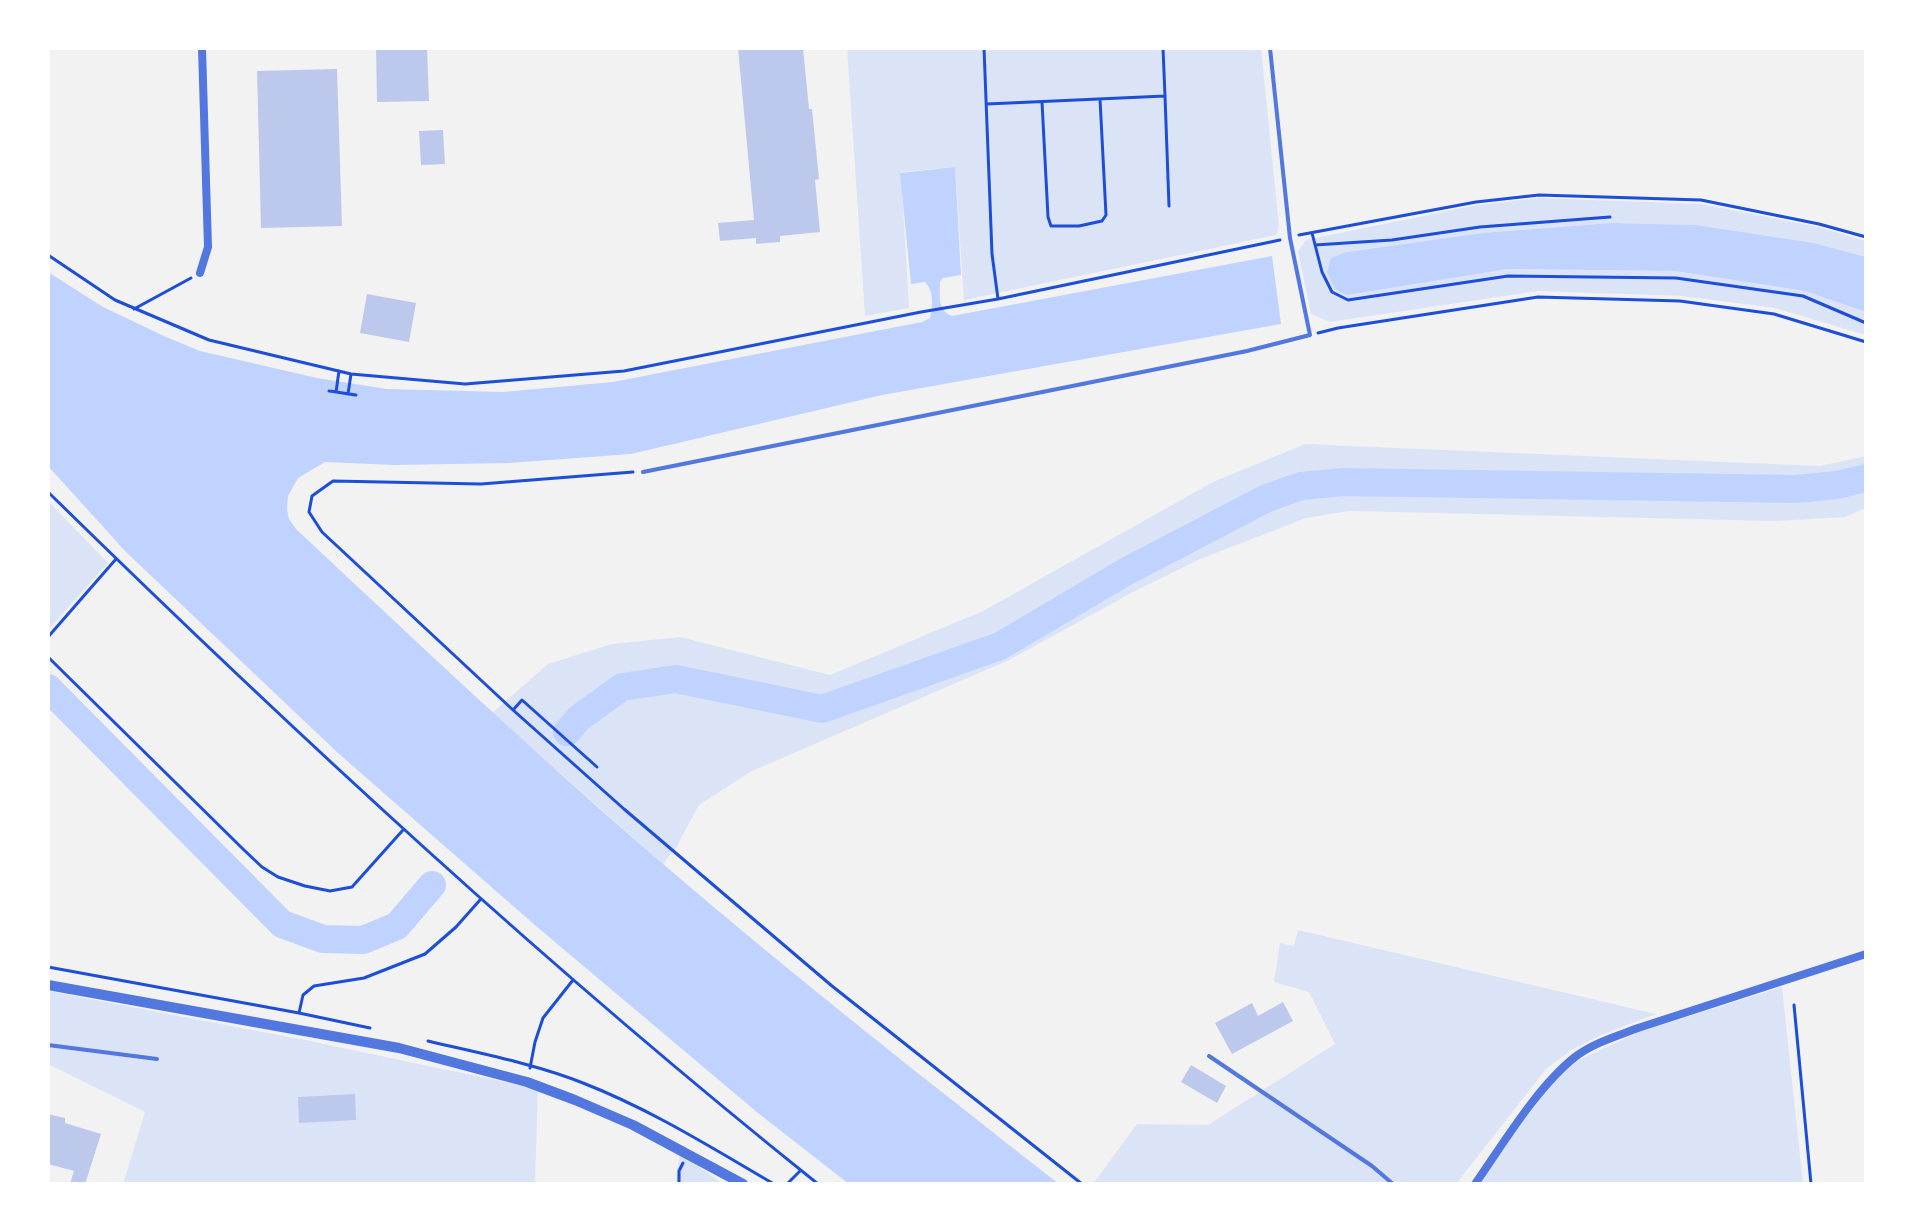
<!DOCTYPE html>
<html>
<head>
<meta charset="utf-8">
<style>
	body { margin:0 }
	#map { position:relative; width:1914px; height:1232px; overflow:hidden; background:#f2f2f2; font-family:Jost,sans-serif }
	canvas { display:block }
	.frame { position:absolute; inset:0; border:50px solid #fff; pointer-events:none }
</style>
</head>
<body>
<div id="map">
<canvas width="1914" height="1232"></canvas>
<div class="frame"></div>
</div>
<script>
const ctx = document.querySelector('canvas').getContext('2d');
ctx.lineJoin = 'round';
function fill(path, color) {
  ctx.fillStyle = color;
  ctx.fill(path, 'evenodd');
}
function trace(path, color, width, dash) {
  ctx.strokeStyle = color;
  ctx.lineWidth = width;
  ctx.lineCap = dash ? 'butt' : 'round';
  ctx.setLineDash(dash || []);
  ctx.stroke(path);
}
fill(new Path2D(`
	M847,48H1261L1279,226L1276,235L964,300L955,167L901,172L909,308L865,316Z
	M1539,198L1701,204L1818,227L1866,241V257L1814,243L1696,225L1611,223L1482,233L1347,252V295L1508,269L1675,271L1805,291L1866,312V335L1775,308L1682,296L1538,291L1330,322L1311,314L1298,251L1306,240L1477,205Z
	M1305,444L1820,466L1866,456V508L1845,517L1775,521L1349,511L1306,518L1200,559L1135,591L1009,660L750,772L699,805L677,846L663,864L492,713L548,664L612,644L680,637L830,675L983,611L1213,482Z
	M48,501L108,563L48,630Z
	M1298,930L1656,1014L1601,1035L1571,1050L1546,1069L1456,1184H1093L1137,1124L1208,1125L1335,1044L1309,992L1274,982L1280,943L1294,946Z
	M1782,987L1803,1184H1476L1555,1079L1579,1060L1639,1032Z
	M48,991L305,1040L538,1089L535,1184H123L145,1112L48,1064Z
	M680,1153L723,1184H675Z`), '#dbe4f7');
fill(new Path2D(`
	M955,167L961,275L943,278L940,282C940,296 937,310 952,316L1272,256L1281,324L882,395L631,454L509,463L395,465L325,462L298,478L288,496L287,509L289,519L296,529C417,642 537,756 663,864C792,975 925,1079 1059,1184H849L758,1113L536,926L338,753L126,552L48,466V272L103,307L166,337L200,351L317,378L387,389L503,392L613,382L922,322L930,318C933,307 934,291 925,282L911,284L900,173Z
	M1611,223L1696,225L1814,243L1866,257V312L1805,291L1675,271L1508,269L1347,295L1335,289L1327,272L1331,258L1347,252L1482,233Z`), '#bfd3fe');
trace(new Path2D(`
	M48,688L282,924L323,939L363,940L397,926L432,885
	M567,732L579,718L622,687L676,679L822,709L1000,646L1127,571L1267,498L1301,486L1344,482L1796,489L1837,485L1866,478`), '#bfd3fe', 28);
fill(new Path2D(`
	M376,48H427L429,101L377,102Z
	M738,48H803L809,109H812L819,179L815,180L820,232L780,236V242L756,244V238L720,241L718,223L754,220Z
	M337,69L342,226L261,228L257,71Z
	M443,130L445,164L421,165L419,131Z
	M367,294L416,303L409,342L360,333Z
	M1283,1002L1293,1021L1232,1054L1215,1023L1252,1003L1258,1016Z
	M1191,1065L1226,1086L1217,1103L1181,1082Z
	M355,1094L356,1120L299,1123L298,1097Z
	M48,1114L65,1118V1123L101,1134L85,1184H70L74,1171L48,1164Z`), '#bdc9ec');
trace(new Path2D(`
	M984,48L992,254L998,299
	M1165,96L1169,206
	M1042,102L1048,217L1051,226H1079L1102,221L1106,215L1100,99
	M987,104L1165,96L1163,48
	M1312,233L1322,272L1332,292L1348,300L1508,276L1676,278L1803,296L1866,323
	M1299,235L1476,202L1539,195L1701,200L1819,224L1866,237
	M1315,245L1392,240L1480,227L1610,217
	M48,255L115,300L209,340L351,374L465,384L624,371L921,312L998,299L1280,240
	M134,309L191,278
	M1318,333L1338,328L1538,297L1680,301L1774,314L1866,342
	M329,391C338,392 347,394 356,395L336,392L339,371
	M348,394L351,374
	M633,472L481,484L333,481L312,496L309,512L322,532L513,710L624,809L832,986L1082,1184
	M48,492C295,734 548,968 818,1184
	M48,637L116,559
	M48,657L244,850L262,867L278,877L305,886L330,891L352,887L403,830
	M513,710L522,700L597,767
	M48,967L299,1013L370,1028
	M1794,1005L1811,1184
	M299,1013L303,995L314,986L364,978L425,954L456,927L480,900
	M428,1041C478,1053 536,1064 583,1083C650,1109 712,1148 774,1184
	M530,1068L535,1042L543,1018L573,980
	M679,1184V1171L683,1163
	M787,1184L801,1170`), '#1d4ed8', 3);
trace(new Path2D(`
	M643,472L1247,351L1310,335L1290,238L1270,48
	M48,1045L157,1059
	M1209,1056L1372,1166L1393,1184`), '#5277de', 4);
trace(new Path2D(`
	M200,273L208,247L202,48
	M1475,1184C1503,1144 1537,1087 1575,1057C1593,1043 1617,1036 1638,1028L1866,954`), '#5277de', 8);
trace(new Path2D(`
	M48,985L399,1048L527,1082L575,1100L633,1125L743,1184`), '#5277de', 10);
</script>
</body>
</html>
